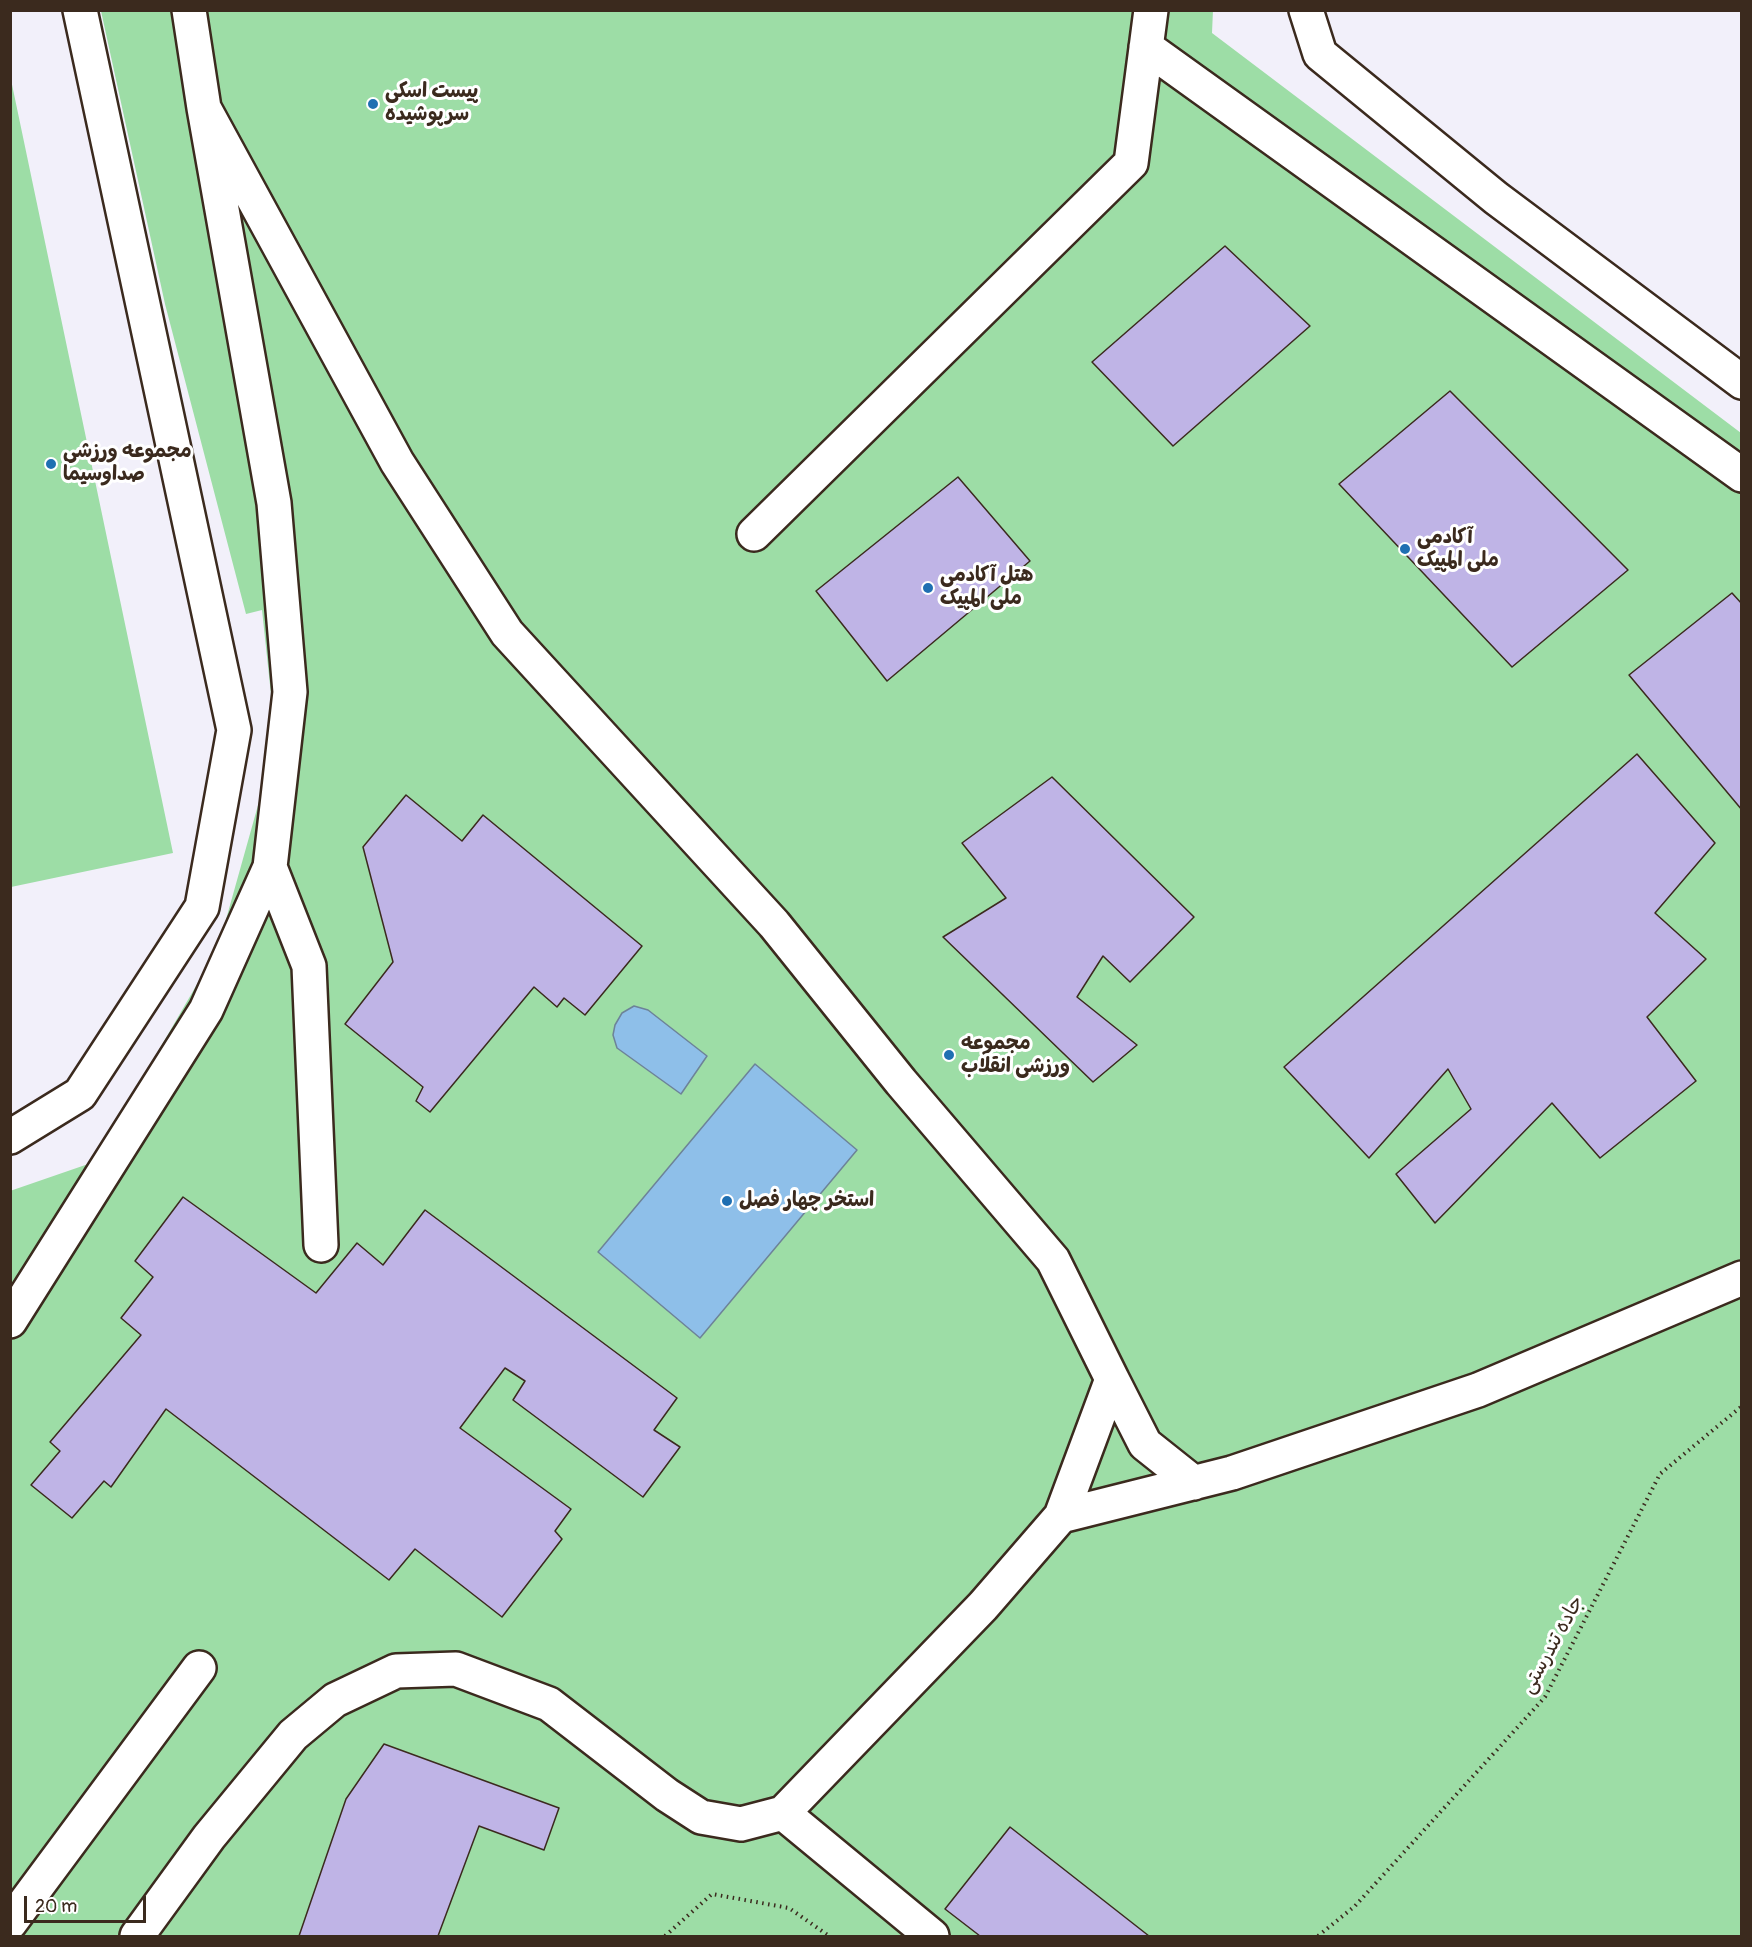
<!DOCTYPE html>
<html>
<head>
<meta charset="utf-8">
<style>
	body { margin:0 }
	#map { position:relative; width:1752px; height:1947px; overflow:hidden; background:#f2f0fa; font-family:Pangolin,sans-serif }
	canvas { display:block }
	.frame { position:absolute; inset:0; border:12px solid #3b2a1e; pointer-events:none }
	.scale { position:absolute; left:24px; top:1896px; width:122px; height:27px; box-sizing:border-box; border:3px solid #3b2a1e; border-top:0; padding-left:8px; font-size:18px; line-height:21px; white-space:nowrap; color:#3b2a1e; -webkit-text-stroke:4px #fff; paint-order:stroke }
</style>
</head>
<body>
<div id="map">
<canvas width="1752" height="1947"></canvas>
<div class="frame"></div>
<div class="scale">20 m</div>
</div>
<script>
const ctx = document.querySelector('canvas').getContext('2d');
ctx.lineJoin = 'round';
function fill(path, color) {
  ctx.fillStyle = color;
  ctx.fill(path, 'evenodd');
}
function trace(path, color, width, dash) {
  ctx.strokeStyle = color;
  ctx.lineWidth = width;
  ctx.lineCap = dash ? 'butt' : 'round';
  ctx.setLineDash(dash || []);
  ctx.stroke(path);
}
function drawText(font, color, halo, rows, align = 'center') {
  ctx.font = font + ' Pangolin,"Playpen Sans Arabic",sans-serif';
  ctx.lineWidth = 6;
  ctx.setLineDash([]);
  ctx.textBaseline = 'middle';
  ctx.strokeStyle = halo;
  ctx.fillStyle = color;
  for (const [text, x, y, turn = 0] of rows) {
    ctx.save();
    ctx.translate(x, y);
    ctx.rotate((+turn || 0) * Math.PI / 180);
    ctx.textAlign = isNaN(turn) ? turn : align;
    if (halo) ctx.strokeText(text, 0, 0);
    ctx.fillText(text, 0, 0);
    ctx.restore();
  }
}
fill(new Path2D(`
	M1213,10L1212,33L1741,433V1936H11L10,1191L94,1162L218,948L276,741L262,610L246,614L165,304L101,11Z
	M10,75L173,853L11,887H10Z`), '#9ddda6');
const water = new Path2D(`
	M634,1006L648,1010L707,1056L681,1094L617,1048L613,1035L615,1025L622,1013Z
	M755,1064L857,1150L700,1338L598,1252Z`);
fill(water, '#8ebfe9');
trace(water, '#6d8398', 1.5);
const building = new Path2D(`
	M1225,246L1310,326L1173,446L1092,362Z
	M1450,391L1628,570L1512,667L1339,484Z
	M958,477L1030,561L887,681L816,591Z
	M1732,593L1742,604V810L1629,675Z
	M1637,754L1715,843L1655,913L1706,959L1647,1017L1696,1081L1600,1158L1552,1103L1435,1223L1396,1174L1471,1109L1448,1069L1369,1158L1284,1067Z
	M1052,777L1194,917L1130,982L1103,956L1077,997L1137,1045L1093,1082L943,937L1006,898L962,843Z
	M406,795L462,841L483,815L642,946L585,1015L564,998L557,1007L534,987L430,1112L416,1101L423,1087L345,1024L393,962L363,847Z
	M183,1197L316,1293L357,1243L383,1265L425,1210L677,1398L654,1430L680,1447L643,1497L513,1400L525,1381L505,1368L460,1428L571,1509L555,1531L562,1539L502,1617L415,1549L389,1580L166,1409L111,1487L104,1481L72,1518L31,1485L60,1451L50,1442L141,1335L121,1318L153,1277L135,1261Z
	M384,1744L559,1808L544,1850L479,1826L438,1936H299L346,1799Z
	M1010,1827L1149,1936H980L945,1909Z`);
fill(building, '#bfb4e6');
trace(building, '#3b2a1e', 1.5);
const minor = new Path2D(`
	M1306,10L1320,54L1496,198L1742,382
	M1146,47L1742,475
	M754,534L1131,163L1151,10
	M270,867L309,966L321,1245
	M10,1137L80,1094L202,907L234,730L80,10
	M10,1321L206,1010L270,867L290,692L274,503L204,108L189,10
	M1112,1379L1145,1444L1194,1483
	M1061,1516L1232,1473L1478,1390L1742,1278
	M783,1813L932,1936
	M10,1923L199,1668
	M137,1936L209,1837L293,1735L335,1700L396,1671L456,1669L549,1704L667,1795L701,1817L741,1824L783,1813L983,1606L1061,1516L1112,1379L1053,1260L901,1082L774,924L507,633L397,462L204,108`);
trace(minor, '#3b2a1e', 38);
trace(new Path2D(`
	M665,1936L712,1894L789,1908L829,1936
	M1318,1936L1355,1906L1545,1697L1660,1474L1742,1406`), '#3b2a1e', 4, [1.5, 4.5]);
trace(minor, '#fff', 33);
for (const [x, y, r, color] of [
	[373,104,6,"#1f6fb2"],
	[51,464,6,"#1f6fb2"],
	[1405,549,6,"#1f6fb2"],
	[928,588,6,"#1f6fb2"],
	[949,1055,6,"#1f6fb2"],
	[727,1201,6,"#1f6fb2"]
]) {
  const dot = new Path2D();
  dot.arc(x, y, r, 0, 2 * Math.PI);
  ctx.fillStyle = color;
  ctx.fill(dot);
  trace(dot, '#fff', 2);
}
drawText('bold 20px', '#3b2a1e', '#fff', [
	["پیست اسکی",385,92],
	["سرپوشیده",385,115],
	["مجموعه ورزشی",63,452],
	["صداوسیما",63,475],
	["آکادمی",1417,538],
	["ملی المپیک",1417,561],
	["هتل آکادمی",940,576],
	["ملی المپیک",940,599],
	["مجموعه",961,1044],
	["ورزشی انقلاب",961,1067],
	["استخر چهار فصل",739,1201]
], 'left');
drawText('20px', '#3b2a1e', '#fff', [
	["جاده تندرستی",1553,1645,-61]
]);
</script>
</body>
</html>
